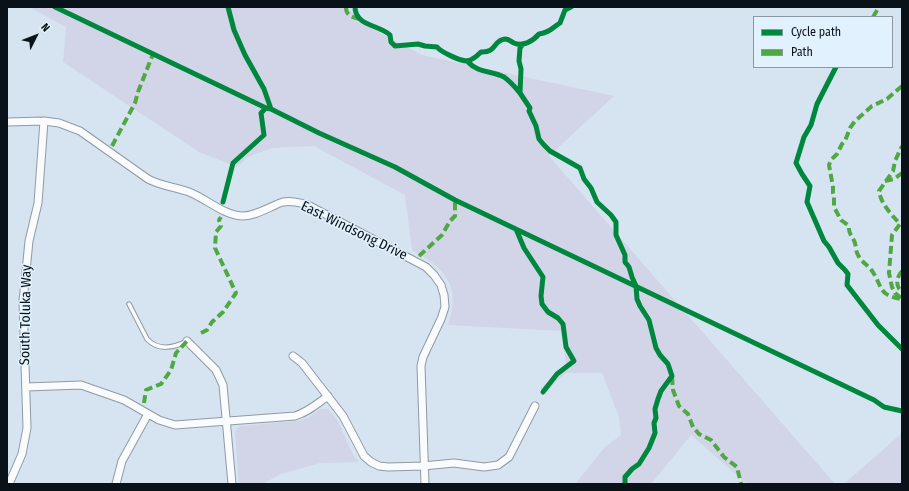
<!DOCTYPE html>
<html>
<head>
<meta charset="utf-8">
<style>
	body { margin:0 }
	#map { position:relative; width:909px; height:491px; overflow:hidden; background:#d6e4f1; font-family:"Fira Sans Condensed",sans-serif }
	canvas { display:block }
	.frame { position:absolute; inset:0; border:8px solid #091219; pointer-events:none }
	.legend { position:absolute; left:753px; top:16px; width:140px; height:52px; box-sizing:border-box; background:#e1f1fe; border:1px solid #8b98a2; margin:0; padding:5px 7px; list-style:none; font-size:12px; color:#091219 }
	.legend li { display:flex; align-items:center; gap:8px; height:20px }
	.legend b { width:20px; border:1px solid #8b98a2 }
	.north { position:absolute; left:16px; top:16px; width:40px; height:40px; -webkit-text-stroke:3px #e1f1fe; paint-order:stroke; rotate:48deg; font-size:11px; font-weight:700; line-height:16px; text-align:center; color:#091219 }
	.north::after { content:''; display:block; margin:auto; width:14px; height:18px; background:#091219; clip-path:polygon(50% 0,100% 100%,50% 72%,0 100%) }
</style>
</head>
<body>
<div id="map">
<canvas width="909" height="491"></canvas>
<div class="frame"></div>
<ul class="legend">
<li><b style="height:5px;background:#00873e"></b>Cycle path</li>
<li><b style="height:5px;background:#50a842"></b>Path</li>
</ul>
<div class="north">N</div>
</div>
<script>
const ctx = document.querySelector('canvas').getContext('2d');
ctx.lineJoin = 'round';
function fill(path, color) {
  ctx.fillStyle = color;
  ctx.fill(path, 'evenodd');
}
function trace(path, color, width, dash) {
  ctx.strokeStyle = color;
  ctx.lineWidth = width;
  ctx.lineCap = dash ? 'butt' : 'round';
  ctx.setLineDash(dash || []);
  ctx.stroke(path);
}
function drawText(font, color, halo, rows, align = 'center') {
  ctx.font = font + ' "Fira Sans Condensed",sans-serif';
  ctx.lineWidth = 3;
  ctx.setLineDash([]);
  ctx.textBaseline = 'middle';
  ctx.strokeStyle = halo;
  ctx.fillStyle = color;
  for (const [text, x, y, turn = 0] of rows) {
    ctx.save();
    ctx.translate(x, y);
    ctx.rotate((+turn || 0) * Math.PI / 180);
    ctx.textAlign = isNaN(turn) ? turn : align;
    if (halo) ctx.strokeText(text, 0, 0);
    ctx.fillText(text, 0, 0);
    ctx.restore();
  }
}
fill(new Path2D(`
	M29,7H345L380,33L422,55L614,96L549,156L835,484H747L691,435L651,484H578L576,483L605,447L621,435L619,417L602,373H566L546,392L540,389L566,364L562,331L448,325C462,286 445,268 412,250L405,195L314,146L272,148L248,157L237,167L199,152L63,62L66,27Z
	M320,409H328L338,421L353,455L359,462L320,463L281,474L262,484H239L235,431L240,426L298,421L308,418Z
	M902,433V484H844Z`), '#d2d4e7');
const lane = new Path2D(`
	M129,304L147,339C158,351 174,348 187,341`);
const street = new Path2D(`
	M7,122L44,121L59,123L80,131L148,179C161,186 175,187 189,192C207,199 223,215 242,216C257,216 270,206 283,202C292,200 300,203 308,205L426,267L434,275L441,285L444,295L445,307L441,319L423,357L421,366L425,484
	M187,341L216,370L223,385L232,484
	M293,356L302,363L343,416L364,456L371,462L379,466L388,467L423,466L454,463L484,467L498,465L509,457L535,406
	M26,387L81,385L124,400L159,420L175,425L295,416C308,412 317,404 328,396
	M9,484L22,454L27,428L23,301L29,241L38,203L44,121
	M116,484L122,461L148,414`);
trace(lane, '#909aa3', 5.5);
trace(street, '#909aa3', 9);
trace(lane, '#f9fbfd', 3.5);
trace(street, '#f9fbfd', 7);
trace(new Path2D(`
	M346,7C346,16 352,17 360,19
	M873,17L879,7
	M902,86L887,99L872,106L855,121L850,128L845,141L842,144L837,154L831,160L829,165L833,187V193L834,197V207L841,220L849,226C848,234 853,237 855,243C856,247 856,252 858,255C862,263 870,266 874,274C878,280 879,287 885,293C890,297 895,298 902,299
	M112,146L135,103L138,92L153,54
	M885,181L894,179L902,173
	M419,256L442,235L450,221L455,216V200
	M902,271C896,278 895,286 902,292
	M901,298L895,293L892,287L889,273L892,235L900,224C891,214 881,204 879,191L893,171L895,161L902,146
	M201,333L207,330L212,322L223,312L236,293L215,248L216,232L221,226L219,220L221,217
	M672,377L673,390L679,406L688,414L693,427L699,434L711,440L724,457L737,467L741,484
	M144,403L146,390L161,384L171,370L176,353L187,341`), '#50a842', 4, [8, 4]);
trace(new Path2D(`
	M55,7L266,108L271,109L319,133L395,167L455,200L874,400L884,407L902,411
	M228,7L234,30L245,55L264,89L271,109
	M355,7C355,26 380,25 390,35L391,42L395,46L418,44L425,46L437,47C441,52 460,61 467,61C473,60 477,56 481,52C497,53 493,40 505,39C509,39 510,41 514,43C523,47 533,41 539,34C549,33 552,28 560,23L565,10L571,7
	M523,44L520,48L519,61L521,69L520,93L530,108L529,111L536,126L539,139L544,145L550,151L580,168L584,179L591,188L597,202L611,215L616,222V235L625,255V262L629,267L632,277L636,286L637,299L640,306L649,320L656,348L660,355L668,364L672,376L661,391L658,399L655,409L656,418L654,423L655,433L649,448L639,464L632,469L625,477V484
	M467,61C479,74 491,70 504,77C511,82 515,87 520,93
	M836,67L817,104L811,125L804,137L796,163L802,174L810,186L807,202L824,241L829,247L838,263L845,270L848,274L847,285L878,325L902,349
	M223,202L233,163L264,135L261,113L266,108
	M516,229L524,248L543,277L541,296L542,304L548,312L558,318L563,324L566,347L574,361L557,374L543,392`), '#00873e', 5);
drawText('14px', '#091219', '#e1f1fe', [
	["East Windsong Drive",354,231,26],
	["South Toluka Way",26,315,-89]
]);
</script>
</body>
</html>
